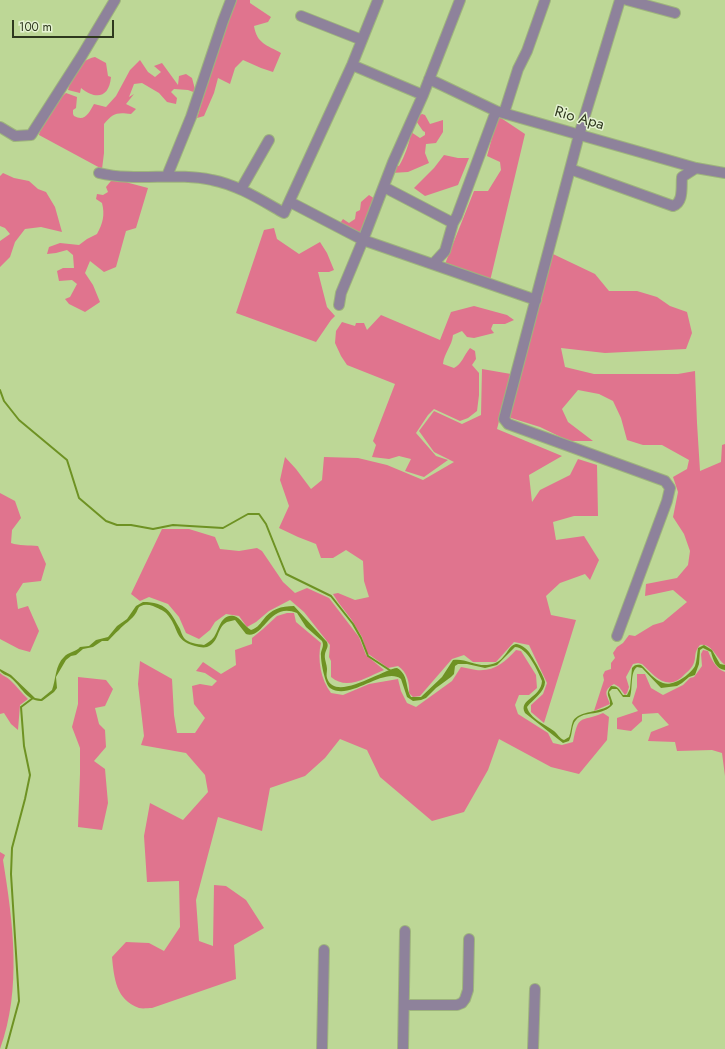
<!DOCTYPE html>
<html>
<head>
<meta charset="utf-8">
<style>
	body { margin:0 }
	#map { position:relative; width:725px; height:1049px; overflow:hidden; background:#bdd796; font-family:Jost,sans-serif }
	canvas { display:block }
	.scale { position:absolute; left:12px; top:20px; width:102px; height:18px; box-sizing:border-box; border:2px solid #2e381e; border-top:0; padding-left:5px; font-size:12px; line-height:14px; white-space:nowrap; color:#2e381e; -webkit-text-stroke:3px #e5f3d2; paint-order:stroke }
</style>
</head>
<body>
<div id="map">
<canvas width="725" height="1049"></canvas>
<div class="scale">100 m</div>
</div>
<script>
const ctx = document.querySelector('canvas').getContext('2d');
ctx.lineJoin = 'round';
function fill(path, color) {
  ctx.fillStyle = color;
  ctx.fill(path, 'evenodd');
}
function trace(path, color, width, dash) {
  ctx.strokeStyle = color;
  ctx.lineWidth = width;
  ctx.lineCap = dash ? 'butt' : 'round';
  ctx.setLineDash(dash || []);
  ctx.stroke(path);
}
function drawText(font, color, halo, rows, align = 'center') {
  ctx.font = font + ' Jost,sans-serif';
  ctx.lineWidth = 3;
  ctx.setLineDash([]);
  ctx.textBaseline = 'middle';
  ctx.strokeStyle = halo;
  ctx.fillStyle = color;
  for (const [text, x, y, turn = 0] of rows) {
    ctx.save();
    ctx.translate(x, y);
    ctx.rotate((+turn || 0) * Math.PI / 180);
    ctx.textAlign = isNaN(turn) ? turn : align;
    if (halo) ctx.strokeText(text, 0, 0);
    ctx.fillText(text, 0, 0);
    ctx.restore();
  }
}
fill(new Path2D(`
	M233,0H250V3L271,17L268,22L254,26C257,44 267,45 281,53L273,72L261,68L243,60L235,68L230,84L218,78L214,93L204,116L197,118Z
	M95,57L106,63L108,76L111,77C109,98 96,100 81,88L80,93L68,90C73,74 77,61 95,57Z
	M140,60L148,72L155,77L161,72L154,66L162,63L178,85L179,76L186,74L192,78L196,93L188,90L174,89L171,92L177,98L176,104L167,102L159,93L142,83L134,84L129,97L134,94L126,104L136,109L131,114C117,112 113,113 104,124V153L102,169L39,135C42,119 53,103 66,93L77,97L76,108L73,110V114L74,116C85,122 89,113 94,104L106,107L116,96L130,70Z
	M422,114L425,115L430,124L443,120V132L436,143L426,144L425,153L429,163L408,172L391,173V164L399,166C405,155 409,145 411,132L420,138L425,135V132L423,131L414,118Z
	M498,116L525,134L490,281L445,264L474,191H488L501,170L500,162L487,156Z
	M444,155L458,158H469L458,185L425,196L414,188L434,168Z
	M3,173L14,178L29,181L38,189L46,192L55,207L62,232L41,227L25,229L15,242L10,257L0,267V241L10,234L5,228L0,226V176Z
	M115,176L129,183L148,188L136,228L126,231L116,267L104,272L90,261L85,273L93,285L100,302L85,312L69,304L65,299L70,297L77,284L72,280L59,281L57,271L63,268H74L73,255L67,250L56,253L47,254L49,247L60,243L79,245L87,239L97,234C103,223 105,215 102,203L96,199L97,194L103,195L108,192L106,187Z
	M369,195L375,199L362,240L338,226L343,219L349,223L355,219L356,212L360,210L361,202Z
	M274,228L277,239L299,254L320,242L327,253L334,270L329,272H318L327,307L335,316L331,320L316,342L236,313L264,230Z
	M553,254L595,274L609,291H637L657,297L670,306L687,312L692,333L686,349L605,353L561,348L565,367L594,374H678L695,371L697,423L700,471L721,462L722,445L725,444V665C716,658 712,643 700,645C693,653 697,657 693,665C691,669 686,673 683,676C666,692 654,675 642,664L638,663L633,664L626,677L629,687L627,693L625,695L619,687L614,684C602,691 607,695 610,704L594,711L604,680L603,675L605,671L611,669V663L615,658L613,653L617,647L623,643L629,635L635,636L653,625L663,622L687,602L673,590L645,596L646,584L677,578L688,565L690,551L684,534L673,517L678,492L673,477L687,469L689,460L662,445H643L627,440L621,418L613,401L599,394L578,390L562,409L568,422L593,441H569L540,427L508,417Z
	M474,306L507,315L514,320L505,324H493L491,329L494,333L474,338L467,337L462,331L453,335C452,346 444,353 443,364L454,368C462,364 464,355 470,348L475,351L476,359L472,365L479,373V395L477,411L468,418L460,421L434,409L428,415L416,433L436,456L448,460L424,477L405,471L411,459L399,456L389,459L372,457L376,445L373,441L395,384L347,365L341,356L335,343L336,331L342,322L355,326L356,323H364L367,330L381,315L440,340L451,312Z
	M482,369L511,374L497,429L562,456L529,475L532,502L540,490L570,475L578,459L597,465L598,516H574L553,522L556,540L584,536L599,560L590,580L585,574L560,583L546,596L551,615L576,620L544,723L531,712V705L543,694L547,683L529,645L514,642L496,662H473L464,655L452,659L420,696L413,697L409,693C410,683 407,672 398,666L388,668L367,653L362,637L351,619L338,602L333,594L338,593L355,600L369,597L364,581L363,561L346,550L333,558H321L316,544L298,537L279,528L289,506L280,480L285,457L296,469L311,489L322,480L324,457L358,458L387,465L423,480L454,462L434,452L419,431L434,411L462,424L481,415Z
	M0,493L15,501L21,518L12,530L11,543C19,546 29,545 38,546L46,564L41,581L23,583L16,594L18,609L28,606L39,631L30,652L19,649L0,639Z
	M162,529H189L215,537L220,549L239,551L257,548L262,551L283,582L295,593L307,588L329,598L359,637L366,655L384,670C367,677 347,691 331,677V661L329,657L330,645L304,612L290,600L269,611L256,622L247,627L239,616L226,614L215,622L210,630L199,639L186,633L179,617L168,604L149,597L140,601L131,594Z
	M287,613H294L296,622L321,643C317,659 321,680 331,693L343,695L369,684L398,679L401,691L407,703L416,707L452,681L461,667C466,668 471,669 476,670C494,672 505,662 516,650L521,651L536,675L537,688L529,695H519L515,705L518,714L548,733L553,743L562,745L573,742C579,713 579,723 603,713L609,717L607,740L579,774L551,767L499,739L488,770L464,812L432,821L380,777L367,750L340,739L325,758L305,776L270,788L262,831L218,817L196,900L199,941L213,946L214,885L226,886L246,900L264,928L234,945L236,979L152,1008C148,1008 143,1009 139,1008C116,1000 114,978 112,957L126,942L149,943L164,951L180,927L179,881L147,882L144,836L150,803L183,820L208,792L205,775L186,753L141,745L144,736L138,684L140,661L172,679L174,715L177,733H195L205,718L194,704L192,686L200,684L212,686L217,681L205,673L196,671L203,662L221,674L236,665L235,650L252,644V638L263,629L277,616Z
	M703,650L708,651C711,659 717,670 725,672V776L722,753L712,750L677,751L675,742L648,741L651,732L669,725L658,713L642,714V721L631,731L617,729V718L638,711L632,703L637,687V674H645L651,688L663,695L683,685L690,678L694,677L702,666L701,654Z
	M0,673C3,676 7,677 10,680C17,686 21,693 28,699L20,705L18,730L11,724L4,713L0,714Z
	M78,677L106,680L113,689L105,706L95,708L99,724L105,730L106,747L94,761L105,769L108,803L102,830L78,827L80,774V748L72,727L78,704Z
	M0,852L5,855L3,860C13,922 22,989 0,1049Z`), '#e0748e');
fill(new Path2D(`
	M143,602C166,602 170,611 180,629C181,632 182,635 184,638C188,643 197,644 204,645C207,643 211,641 214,637C219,630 221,613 234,616C241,618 245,627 251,630C257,628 259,625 263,620C271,609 281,606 294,606L327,642C329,647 326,649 325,654C324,659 327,664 327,669C327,672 326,675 327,678C335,703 383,669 397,668C409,675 405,687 411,697H421L442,677L453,660C465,658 475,666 487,665C506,664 507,645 516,644C520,644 526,648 529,652C532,656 545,678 545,682C545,692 533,699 527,707C530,719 545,724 554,731C558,734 559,738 564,740L569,737C571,732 571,726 573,721C580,710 600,713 610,705C611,696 604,696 611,686C618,686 619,689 623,695H627L630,689L632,668C634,665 637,664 641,665C648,671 654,680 663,683C673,687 690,675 695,666C697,660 697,654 698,648L704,645L712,650L720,664L725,665V670C716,669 713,660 711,652L703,648L700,650L699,664L695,675L689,677L682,683L677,686L661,688L642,668L637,667C630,672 633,688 630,697H623L617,689H612L609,692L613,704C603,717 584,710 576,720C571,725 573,734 569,741L563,743L525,713C518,699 541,698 542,681C538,671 527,647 515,647L497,665L485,668L467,664H458L455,666L454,674L451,677L436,688L426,698L421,700L413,701L407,697L401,679C384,666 350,702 330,688C325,684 321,663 321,656C320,650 325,647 322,641L306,627L297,613C269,601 264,640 246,634L235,620L227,622C216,628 220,642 207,647C203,648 199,647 195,646C173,640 180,628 166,613C163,610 157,608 153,606C149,605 145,604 141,606C138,607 138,610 136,613C132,620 124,624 119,630C115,633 112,637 108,641H102L93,647L83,649L76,655L71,656L66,660L56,677L57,688L54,692L42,701C27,702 21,686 11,678C8,675 3,675 0,671V669L11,675L35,698L41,699L52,690C56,680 55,665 64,657C68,652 76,652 80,647L89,646L96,640L108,637L117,626L127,619L136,606Z`), '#6e9223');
trace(new Path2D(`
	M0,390L4,401L19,420L67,460L79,498L106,521L117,525H131L153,529L173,525L223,528L248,514H259L266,524L286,574L331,596L353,624L361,638L368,656L391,671
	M6,1049L19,1001L11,874L12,848L25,799L30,775L24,746L21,707L33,698`), '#6e9223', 2);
const minor = new Path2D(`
	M627,0L675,13
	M301,16L362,40
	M352,65L423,95
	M429,79L496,111L696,168L725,173
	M504,113L518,69L527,51L545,0
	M0,127L15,136L31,135L81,57L115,0
	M570,169L673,206C684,202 681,187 682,177L696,168
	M99,173C136,182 175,172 212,180C238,185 261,200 284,213L352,65L378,0
	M167,176L191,117L223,21L231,0
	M384,187L453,223L457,216L496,111
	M241,189L269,140
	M290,202L363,240L536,300
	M433,264L445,251L453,223
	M339,305L341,293L363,240L393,162L423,95L460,0
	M617,636L667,501L670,488L665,481L508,424L504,419L579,135L620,0
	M404,1005H457L462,1003L465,999L468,990L469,939
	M322,1049L324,950
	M403,1049L405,931
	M533,1049L535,989`);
trace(minor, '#9eb47c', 12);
trace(minor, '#8e829b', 10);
drawText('15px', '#2e381e', '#e5f3d2', [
	["Rio Apa",579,119,16]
]);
</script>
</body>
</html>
